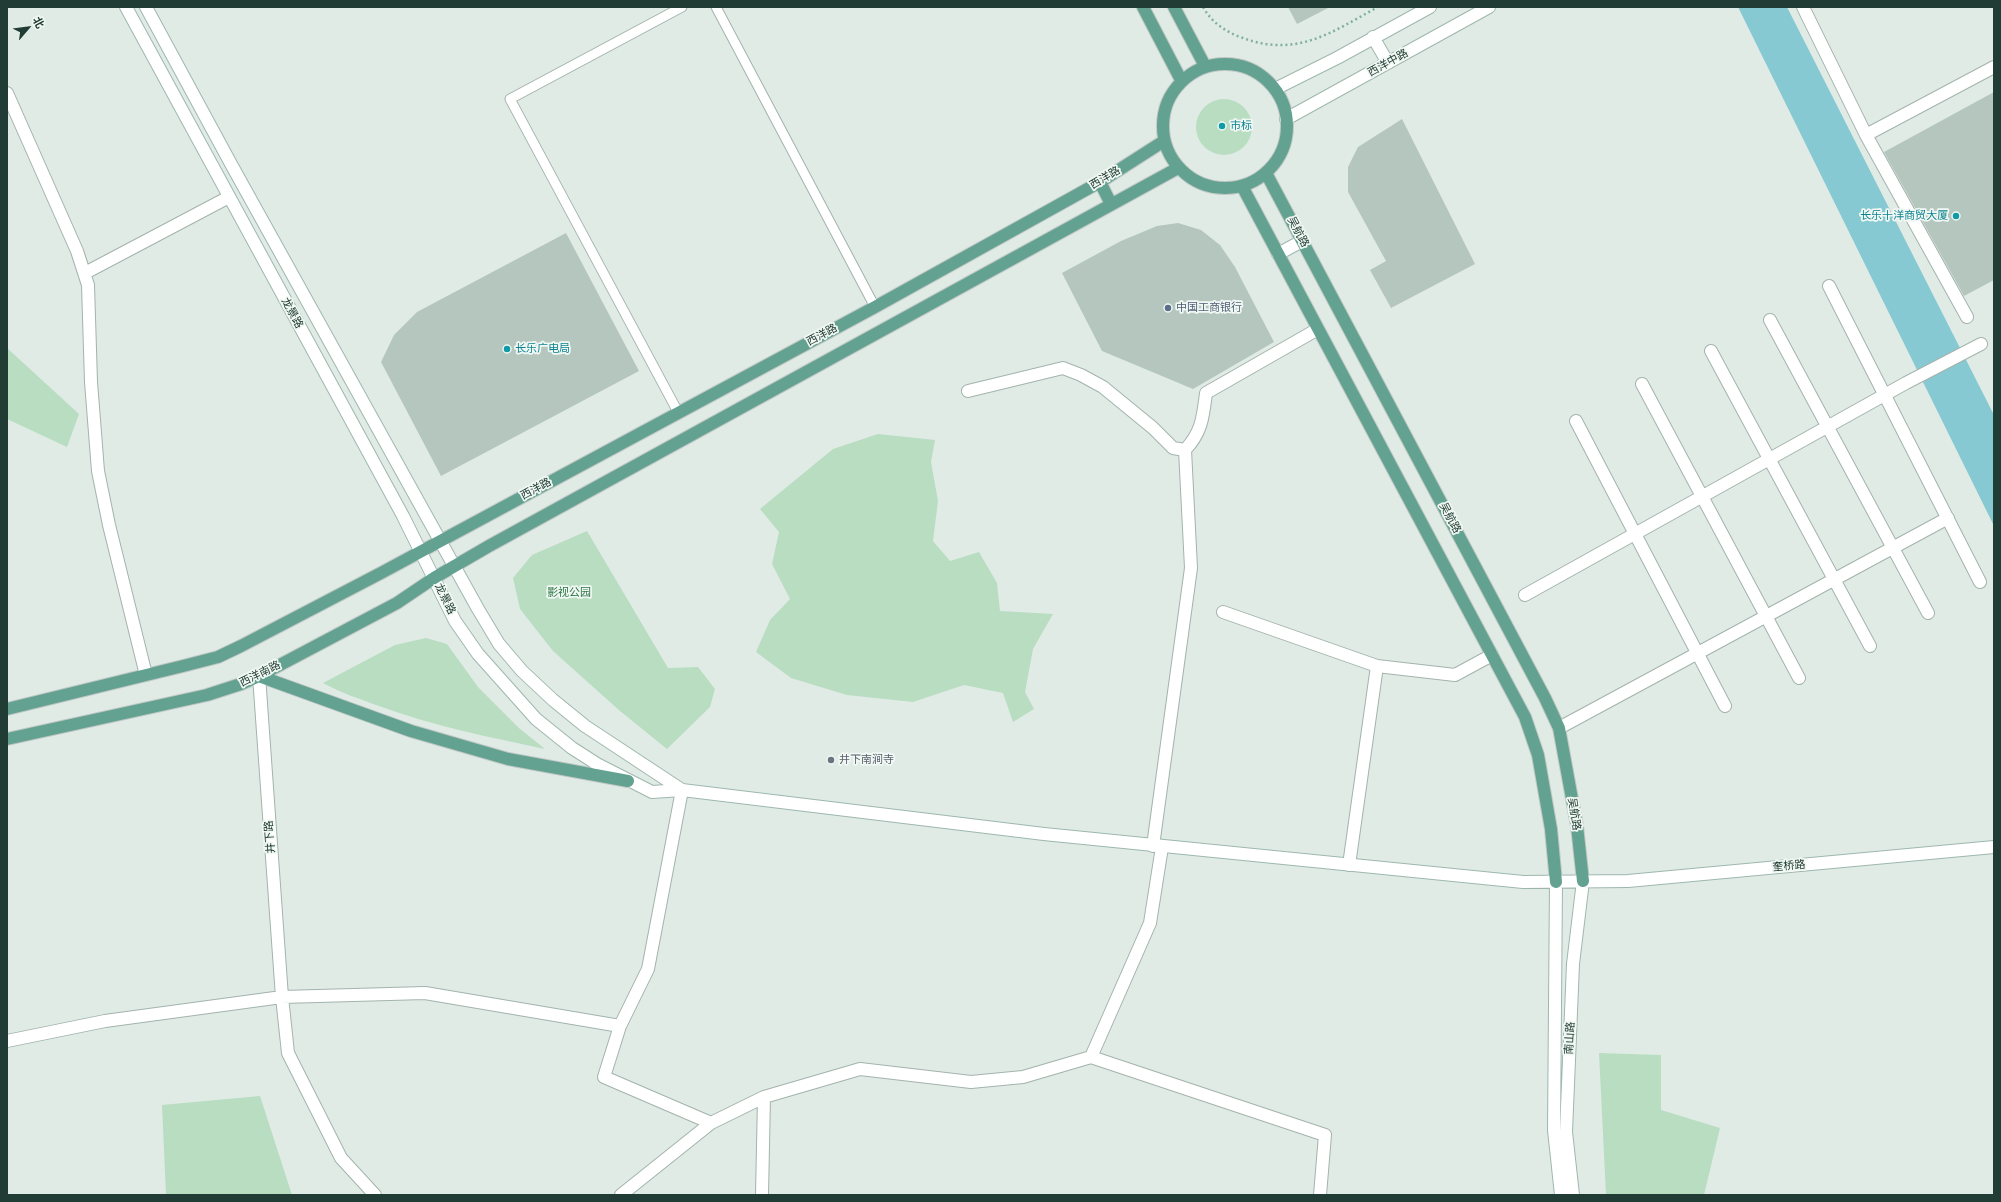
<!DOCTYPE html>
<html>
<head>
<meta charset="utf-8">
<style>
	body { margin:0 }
	#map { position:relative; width:2001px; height:1202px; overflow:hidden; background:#e0ebe6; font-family:Cabin,"Noto Sans SC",sans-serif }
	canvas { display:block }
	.frame { position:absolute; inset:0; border:8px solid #203c34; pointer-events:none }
	.north { position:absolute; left:8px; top:8px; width:40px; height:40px; -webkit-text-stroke:3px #f1f8f4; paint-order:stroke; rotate:62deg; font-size:11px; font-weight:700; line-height:16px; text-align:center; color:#203c34 }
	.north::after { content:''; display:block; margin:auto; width:14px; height:18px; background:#203c34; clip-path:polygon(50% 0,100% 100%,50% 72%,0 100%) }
</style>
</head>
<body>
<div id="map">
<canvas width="2001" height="1202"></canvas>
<div class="frame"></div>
<div class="north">北</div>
</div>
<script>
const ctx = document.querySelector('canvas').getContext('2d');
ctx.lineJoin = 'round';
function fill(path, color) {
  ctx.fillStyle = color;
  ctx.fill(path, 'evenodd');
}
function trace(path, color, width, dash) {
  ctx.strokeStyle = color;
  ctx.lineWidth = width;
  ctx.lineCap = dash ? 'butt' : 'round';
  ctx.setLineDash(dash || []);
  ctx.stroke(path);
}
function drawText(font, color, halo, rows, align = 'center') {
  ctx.font = font + ' Cabin,"Noto Sans SC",sans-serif';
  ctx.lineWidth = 3.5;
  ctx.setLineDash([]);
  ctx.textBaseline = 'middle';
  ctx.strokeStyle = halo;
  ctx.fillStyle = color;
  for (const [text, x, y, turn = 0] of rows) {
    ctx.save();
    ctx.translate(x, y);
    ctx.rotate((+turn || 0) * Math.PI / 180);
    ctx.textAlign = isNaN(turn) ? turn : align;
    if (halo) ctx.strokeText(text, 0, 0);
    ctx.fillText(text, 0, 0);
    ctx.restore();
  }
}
fill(new Path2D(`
	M1196 127a28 28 0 1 1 56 0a28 28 0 1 1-56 0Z
	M7,348L79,414L67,447L7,419Z
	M878,434L935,440L931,462L938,501L933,541L950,561L979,552L997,583L1000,611L1053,614L1033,649L1025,692L1034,709L1013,722L1003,693L964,685L913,702L847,695L791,678L756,652L770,620L790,599L772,564L779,532L760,509L833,449Z
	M587,531L668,668L698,667L715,689L710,707L667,749L620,711L553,651L520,609L513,578L532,555Z
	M426,638L447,644L478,687L519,728L545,749C489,737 433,726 379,706C360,699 341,693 323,683L395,645Z
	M1599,1053L1661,1055V1110L1720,1128L1704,1195H1606Z
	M260,1096L292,1195H166L162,1105Z`), '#b8ddc1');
fill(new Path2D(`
	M1738,7H1787L1994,415V526Z`), '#86c9d2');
fill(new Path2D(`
	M1288,7H1330L1297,24Z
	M1994,92V280L1964,296L1884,152Z
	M1402,119L1475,264L1391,308L1370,270L1386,261L1348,192V167L1358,147Z
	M1178,223L1201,230L1220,245L1235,267L1274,342L1193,389L1102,351L1062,273L1121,241L1157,226Z
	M566,233L639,371L441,476L381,362L394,335L417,312Z`), '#b5c6bf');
const lane = new Path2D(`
	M716,7L875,307
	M678,412L510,99L682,7`);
const street = new Path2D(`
	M1803,7L1866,135
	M7,93L77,251L88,285L91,382L98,471L109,525L146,675
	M85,273L229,197
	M1829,286L1980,582
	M1967,317L1866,135L1994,67
	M1770,320L1928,613
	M1711,351L1870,646
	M1642,384L1799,678
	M968,391L1063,368L1081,375L1103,387L1153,428L1173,448L1185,450C1202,432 1203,417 1206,393L1318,329
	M1576,421L1725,706
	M1525,595L1906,383L1981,344
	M1223,612L1377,666L1455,675L1492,655
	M259,676L282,997L288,1053L341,1158L375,1195
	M1559,728L1948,518
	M1153,846L1191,568L1185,450
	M1162,847L1150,923L1091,1057L1325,1135L1320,1195
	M1349,865L1377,666
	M620,1026L648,969L682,790
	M7,1041L105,1021L282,997L425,993L620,1026L604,1077L711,1123L764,1097L860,1069L971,1082L1023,1077L1091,1057
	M621,1195L711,1123
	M762,1195L764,1097`);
const secondary = new Path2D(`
	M126,7L403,516L455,621L478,654L536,719L572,748L597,764L652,792L682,790L1044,834L1523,882L1628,881L1994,847
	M146,7L231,164L478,609L499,644L522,671L553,700L585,726L682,790
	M1373,37L1388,63
	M1275,89L1337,58L1430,7
	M1286,119L1489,7
	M1278,254L1302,241
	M1556,882L1554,1130L1561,1195
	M1573,1195L1566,1132L1573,964L1583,881`);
const primary = new Path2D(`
	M1143,7L1181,80
	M1174,7L1205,66
	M1163 126a62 62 0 1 1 124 0a62 62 0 1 1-124 0Z
	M1266,173L1545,698L1559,728L1577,826L1583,881
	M1100,182L1111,204
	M1242,186L1525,717L1538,755L1551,829L1556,882
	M259,676L411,731L508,759L628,781
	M7,709L183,666L218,657L241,646L381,573L875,307L1100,182L1164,141
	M7,739L207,695L241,684L259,676L397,603L434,578L489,546L1178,168`);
trace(lane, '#a3b3ad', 11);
trace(street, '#a3b3ad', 14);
trace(secondary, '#9eb7ae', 14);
trace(primary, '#c1c8c6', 14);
trace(new Path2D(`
	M1203,7C1212,23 1226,32 1243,38C1297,58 1332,32 1378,7`), '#80b09f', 2.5, [2, 3]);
trace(lane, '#fff', 9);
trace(street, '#fff', 12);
trace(secondary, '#fff', 12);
trace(primary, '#63a290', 12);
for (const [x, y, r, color] of [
	[1222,126,4,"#0f9aa8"],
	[1956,216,4,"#0f9aa8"],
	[1168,308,4,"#5c6f8a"],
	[507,349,4,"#0f9aa8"],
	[831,760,4,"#6b7280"]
]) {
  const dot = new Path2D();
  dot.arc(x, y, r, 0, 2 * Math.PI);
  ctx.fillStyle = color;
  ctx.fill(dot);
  trace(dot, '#f1f8f4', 1.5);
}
drawText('11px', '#203c34', '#f1f8f4', [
	["西洋中路",1388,63,-29],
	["西洋路",1105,178,-31],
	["吴航路",1298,232,62],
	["龙景路",292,313,61],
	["西洋路",822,335,-28],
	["西洋路",536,489,-28],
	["吴航路",1450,518,62],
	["龙景路",445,599,64],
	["西洋南路",260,674,-26],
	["吴航路",1574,814,81],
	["井下路",270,837,-94],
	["奎桥路",1789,866,-5],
	["南山路",1570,1038,-87]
]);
drawText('11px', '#0d838f', '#f1f8f4', [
	["市标",1230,126],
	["长乐十洋商贸大厦",1948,216,"right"],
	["长乐广电局",515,349]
], 'left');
drawText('11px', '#4e5e75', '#f1f8f4', [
	["中国工商银行",1176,308]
], 'left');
drawText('11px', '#2a7444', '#f1f8f4', [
	["影视公园",569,593]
]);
drawText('11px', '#5b616d', '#f1f8f4', [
	["井下南涧寺",839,760]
], 'left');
</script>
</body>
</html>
